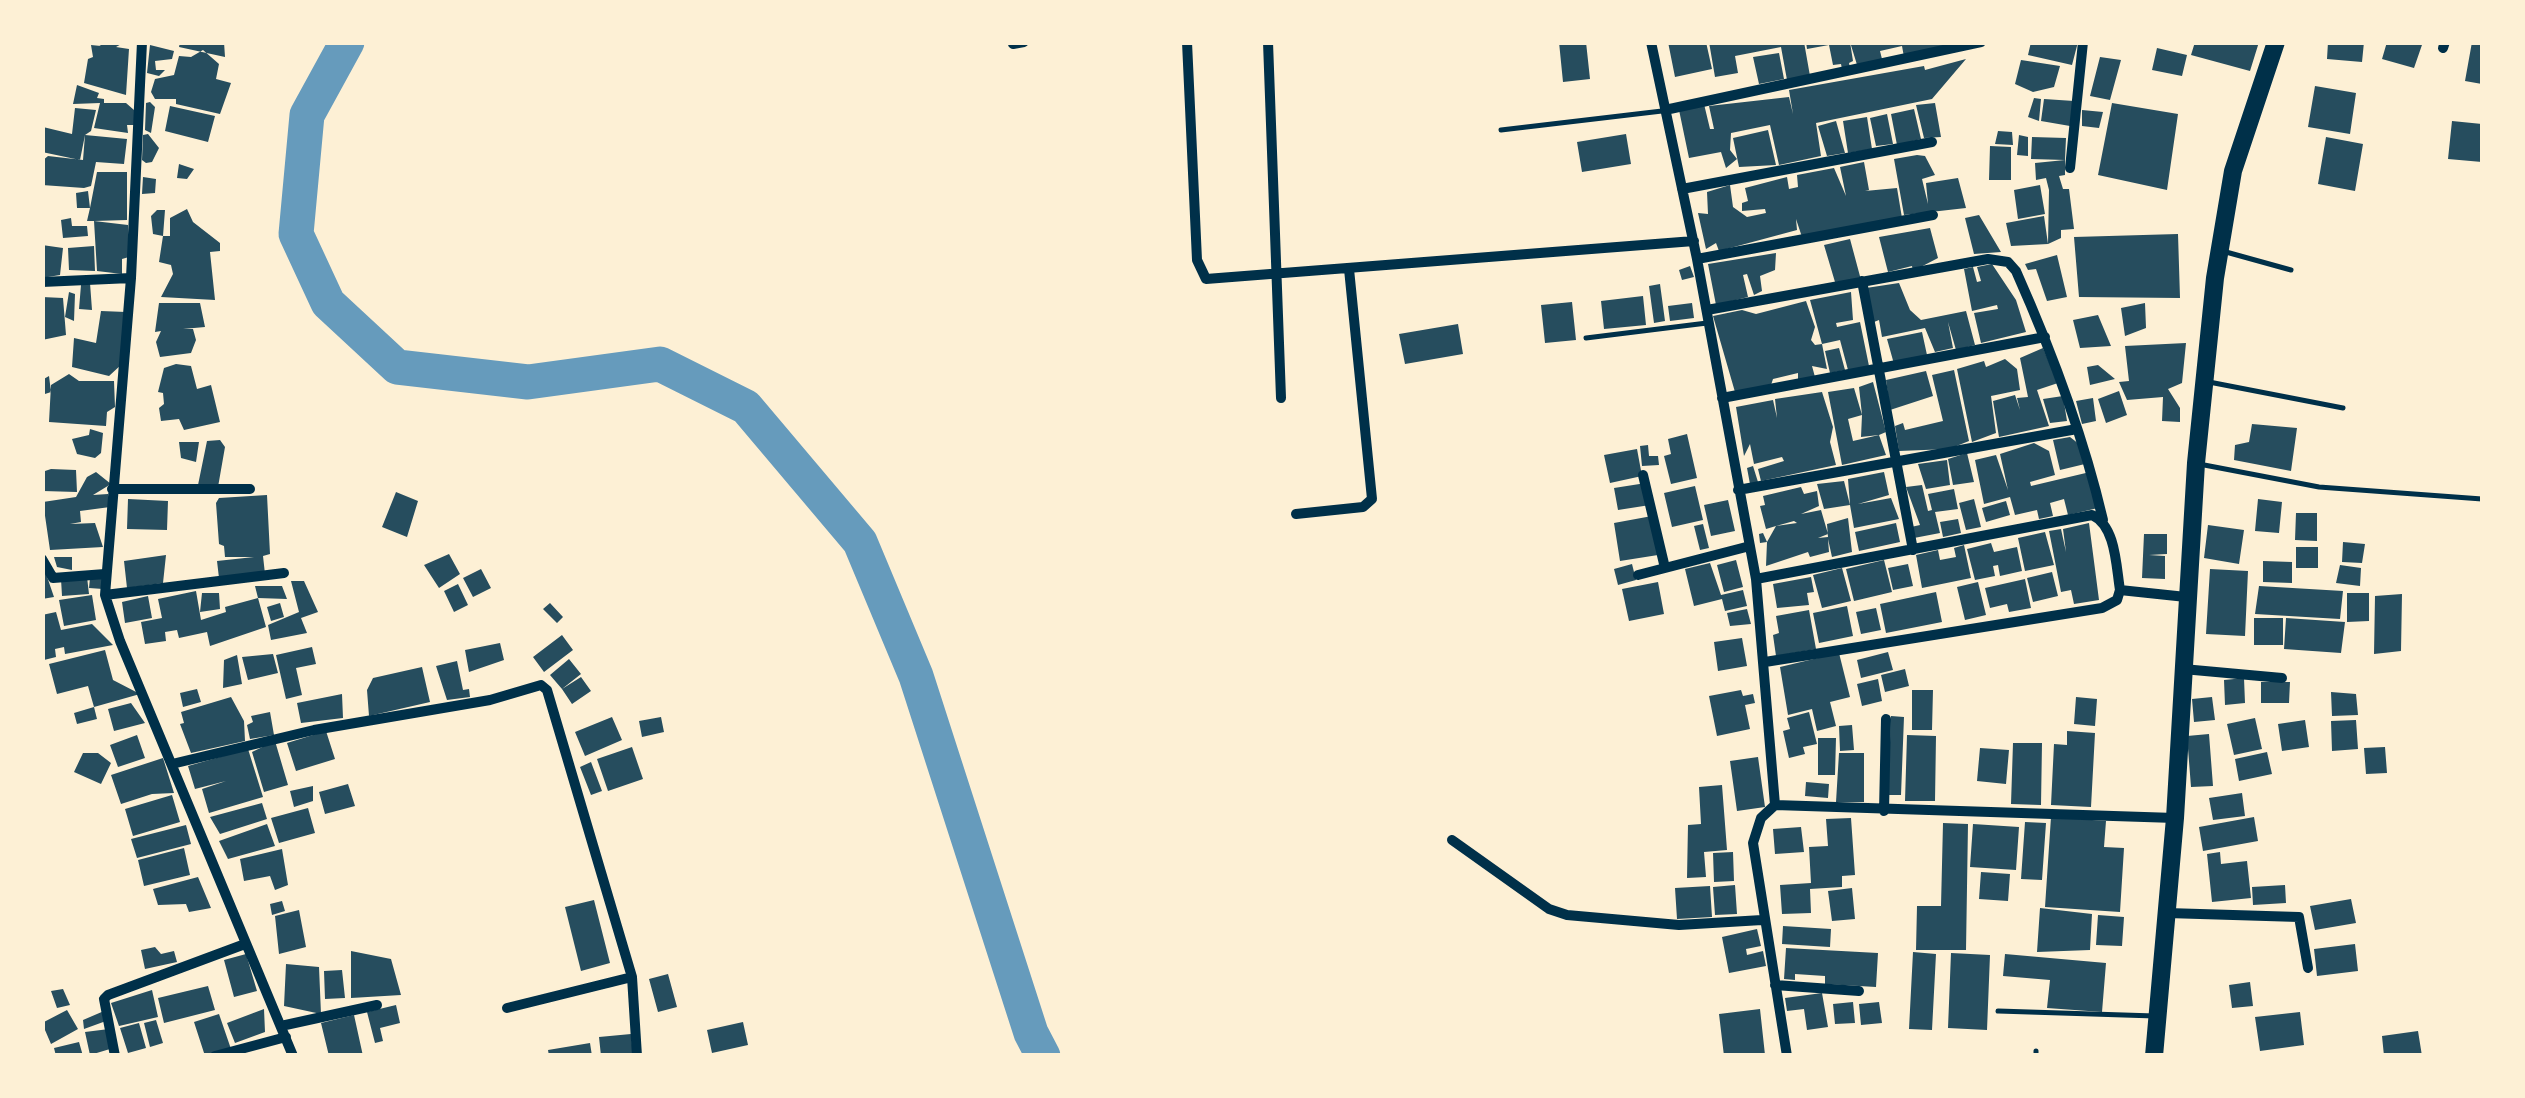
<!DOCTYPE html>
<html>
<head>
<meta charset="utf-8">
<style>
	body { margin:0 }
	#map { position:relative; width:2525px; height:1098px; overflow:hidden; background:#fdf0d5; font-family:"Times New Roman",serif }
	canvas { display:block }
	.frame { position:absolute; inset:0; border:45px solid #fdf0d5; pointer-events:none }
</style>
</head>
<body>
<div id="map">
<canvas width="2525" height="1098"></canvas>
<div class="frame"></div>
</div>
<script>
const ctx = document.querySelector('canvas').getContext('2d');
ctx.lineJoin = 'round';
function trace(path, color, width, dash) {
  ctx.strokeStyle = color;
  ctx.lineWidth = width;
  ctx.lineCap = dash ? 'butt' : 'round';
  ctx.setLineDash(dash || []);
  ctx.stroke(path);
}
function fill(path, color) {
  ctx.fillStyle = color;
  ctx.fill(path, 'evenodd');
}
trace(new Path2D(`
	M347,42L307,115L296,234L328,303L397,367L528,382L660,364L746,407L860,542L916,676L1031,1033L1043,1056`), '#669bbc', 35);
fill(new Path2D(`
	M95,42H125L116,47L129,49L126,95L84,83L88,59L93,57L91,45L101,46Z
	M180,42H224L225,57L179,47Z
	M1559,42H1586L1590,79L1563,82Z
	M1668,42H1706L1712,69L1675,77Z
	M1709,42H1804L1810,76L1787,80L1781,47L1735,56L1738,73L1715,77Z
	M1806,42H1850L1853,61L1849,63L1850,68L1842,69L1841,64L1833,65L1829,45L1807,49Z
	M1850,42H1943L1944,48L1904,57L1902,46L1880,51L1883,63L1858,68Z
	M2031,42H2078L2072,65L2028,55Z
	M2195,42H2259L2250,71L2191,55Z
	M2328,42H2364L2362,62L2327,59Z
	M2387,42H2423L2414,68L2382,59Z
	M2472,42H2482V84L2465,81Z
	M150,45L174,51L172,59L155,61L156,70H165L159,76L147,73Z
	M2157,48L2187,55L2182,76L2152,70Z
	M203,50L219,64L216,79L231,83L220,114L176,104V99H155L151,92L155,79L174,75L179,56L191,57Z
	M1779,53L1784,79L1759,84L1753,57Z
	M2100,57L2121,60L2110,100L2090,96Z
	M1966,59L1932,99L1816,123L1821,156L1779,165L1770,125L1731,133L1730,150L1737,159L1726,168L1721,152L1689,158L1679,110L1704,104L1710,129H1714L1709,106L1789,97L1793,114L1789,90L1924,66L1925,70Z
	M2021,60L2060,66L2054,87L2033,92L2015,84Z
	M77,85L99,93L97,98L104,99V103H126L134,110L136,125H127L128,133L94,128L100,103L73,104Z
	M2315,86L2356,93L2350,134L2308,127Z
	M2034,98L2041,99L2039,121L2028,117Z
	M2044,99L2074,101L2070,126L2041,121Z
	M150,102L155,107L151,133L145,130L146,103Z
	M1935,103L1941,137L1924,138L1916,105Z
	M2112,103L2178,114L2167,190L2098,175Z
	M170,106L215,116L208,142L165,131Z
	M75,108L96,110L91,131L85,135L127,139L124,164L96,162L91,186L84,188L42,185V161L48,156L83,160L85,135L80,160L42,152L43,127L72,134Z
	M1914,109L1921,139L1897,145L1891,114Z
	M2082,110L2103,112L2099,128L2082,126Z
	M1887,114L1893,144L1876,146L1870,118Z
	M1867,117L1872,149L1848,153L1843,121Z
	M1836,121L1845,153L1827,156L1818,126Z
	M2452,121L2482,124V162L2448,159Z
	M1768,130L1776,165L1739,167L1733,138Z
	M1998,131L2012,132L2013,145L1995,144Z
	M148,134L159,148L152,162L146,163L142,160L143,135Z
	M1626,134L1631,164L1582,172L1577,142Z
	M2019,135L2028,137V156L2017,155Z
	M2032,137L2066,138L2065,160L2031,159Z
	M2326,137L2363,144L2355,191L2318,184Z
	M1990,146L2011,147V180H1989Z
	M1917,155L1925,156L1935,175L1922,179L1928,204L1926,183L1958,178L1966,208L1904,215L1894,159Z
	M2065,160V175L2059,176L2063,189H2069L2074,229L2061,230V238L2048,244L2049,190L2046,178L2036,180L2035,163Z
	M1864,162L1869,190L1865,191L1897,188L1902,218L1802,237L1796,219L1797,230L1719,251L1716,243L1706,249L1698,213L1708,214L1707,192L1730,185L1733,207L1747,217L1766,213L1765,209L1742,211V203L1748,201L1745,188L1787,177L1789,189L1798,187L1797,175L1834,168L1846,196L1840,167Z
	M179,164L194,169L187,179L177,178Z
	M97,172H127V220L94,221L128,225L129,257L122,259V274L97,271L94,221H87L90,208H77L76,193L88,191L90,208Z
	M143,177L156,179L155,193L142,194Z
	M2040,185L2045,214L2018,219L2014,190Z
	M187,209L193,222L220,243V251L210,252L215,300L161,297L173,274L171,265L159,262L163,236H170V218Z
	M157,210H165L163,236L153,234L151,216Z
	M1979,215L2001,252L1974,254L1965,218Z
	M2044,216L2048,244L2011,246L2006,223Z
	M71,218L72,226H87L88,236L63,238L61,220Z
	M1930,228L1938,258L1913,271L1912,266L1888,272L1879,237Z
	M2178,234L2180,298L2079,297L2074,237Z
	M1850,239L1861,280L1835,282L1824,245Z
	M42,245L63,248L60,275L42,278Z
	M94,246L95,271L69,270L68,248Z
	M1776,253L1775,270L1760,276L1762,291L1754,295L1747,274L1743,275L1748,297L1716,305L1708,264Z
	M2057,255L2067,297L2047,301L2036,269L2028,270L2025,264Z
	M1992,264L2016,300L2026,332L1981,343L1974,313L1998,309L1997,305L1972,311L1964,269L1973,267L1977,282L1981,281L1977,267Z
	M1690,266L1694,277L1682,280L1679,270Z
	M90,283L92,310L79,309L81,285Z
	M1899,283L1910,310L1921,320L1966,311L1975,345L1956,350L1948,322L1953,348L1935,352L1925,328L1882,337L1879,320L1874,322L1866,288Z
	M1660,284L1665,321L1654,323L1649,286Z
	M69,292L75,294L74,321L65,317Z
	M1851,292L1853,320L1836,323L1837,327L1860,322L1869,366L1848,370L1840,340L1822,344L1827,369L1812,366L1815,377L1798,381V373L1773,379L1771,385L1735,392L1713,316L1742,310L1756,314L1806,301L1815,327L1811,340L1815,345L1822,344L1810,300Z
	M1643,296L1646,325L1604,329L1601,301Z
	M42,297L63,298L66,335L42,340Z
	M1572,302L1576,340L1545,343L1541,305Z
	M159,303H200L205,327L183,329H193L196,340L191,353L160,357L156,342L161,331L155,332Z
	M1692,303L1694,318L1670,321L1668,306Z
	M2145,303L2146,328L2125,336L2121,308Z
	M101,311L126,312L122,364L109,376L72,367L74,338L96,343Z
	M2098,315L2111,346L2080,348L2073,320Z
	M1458,324L1463,354L1405,364L1399,334Z
	M1922,332L1927,355L1894,364L1887,339Z
	M2186,343L2182,383L2168,389L2180,408V422L2162,421L2163,397L2127,400L2119,382L2129,381L2125,346Z
	M1839,348L1845,370L1830,373L1825,351Z
	M2043,348L2058,383L2037,390L2049,426L1999,437L1993,401L2015,395L2020,410L2017,398L2028,397L2020,358Z
	M2005,359L2017,369L2020,390L1991,396L1996,433L1972,442L1957,369L1984,361L1986,367Z
	M176,364L191,366L197,389L211,385L220,422L184,430L179,419L161,421L159,408L164,404L163,393L158,392L164,368Z
	M2098,365L2115,379L2090,385L2087,367Z
	M1954,370L1969,441L1949,449L1899,451L1895,426L1903,423L1905,430L1943,421L1932,375Z
	M1926,371L1933,396L1890,410L1886,380Z
	M69,374L79,381H114L115,407L107,412L106,426L49,422L51,385Z
	M49,376L51,392L42,395V380Z
	M1873,382L1886,432L1879,435L1886,455L1842,465L1828,392L1854,388L1862,415L1859,387ZM1862,415L1861,437L1879,435L1853,441L1848,419Z
	M2119,391L2127,415L2106,423L2098,399Z
	M1822,392L1833,427L1830,442L1836,465L1761,481L1758,469L1784,461L1782,457L1754,464L1750,444L1744,456L1736,407L1773,400L1777,418L1775,399Z
	M2063,396L2067,421L2050,423L2043,399Z
	M2093,398L2096,421L2082,424L2076,401Z
	M2252,424L2297,428L2291,471L2234,460L2235,445L2249,442Z
	M90,429L103,433L101,453L95,458L77,454L72,439L89,435Z
	M1687,434L1697,478L1671,484L1664,456L1671,454L1668,439Z
	M2070,437L2084,448L2085,464L2060,470L2053,440Z
	M220,440L225,447L218,487L198,485L207,441Z
	M179,442H199L196,462L181,458Z
	M2034,443L2049,451L2055,475L2030,482L2031,486L2090,472L2098,508L2068,515L2064,499L2050,503L2053,516L2039,519L2037,510L2015,515L2010,497L1984,504L1975,460L1996,455L2008,490L2000,454Z
	M1648,445L1649,456H1658L1659,465L1642,466L1640,446Z
	M1637,449L1642,476L1610,483L1604,455Z
	M1967,453L1974,482L1953,485L1948,459Z
	M1947,460L1950,485L1926,489L1918,464Z
	M1753,466L1758,482L1750,484L1747,468Z
	M51,469L76,470L77,492L43,491L45,471Z
	M96,472L111,484L93,495L108,494L110,507L80,511L81,522L70,524L95,523L103,547L50,550L43,502L76,497L87,477Z
	M1884,472L1889,495L1858,504L1891,498L1899,519L1854,528L1850,505L1824,509L1817,484L1844,481L1850,505L1848,479Z
	M1646,483L1650,505L1618,510L1614,488Z
	M1922,485L1928,511L1932,510L1928,494L1954,489L1958,509L1935,512L1940,533L1914,538L1911,527L1920,525L1906,487Z
	M1695,486L1703,520L1672,527L1664,493Z
	M1801,487L1804,494L1817,491L1819,506L1801,514L1821,510L1828,534L1818,538L1828,537L1827,524L1848,518L1852,552L1832,557L1828,539L1829,552L1810,557L1808,552L1766,566L1767,542L1760,543L1759,534L1763,533L1767,542L1776,526L1797,523L1794,521L1776,526L1766,529L1760,506L1765,505L1763,496Z
	M396,492L418,501L407,537L382,527Z
	M267,495L270,554L263,556L265,574L219,578L217,561L254,557H225L224,546L219,544L216,503L219,498Z
	M128,499L168,501L167,530L127,529Z
	M1974,499L1981,527L1966,530L1959,503Z
	M2258,499L2282,502L2279,533L2255,531Z
	M1728,500L1735,531L1711,536L1704,505Z
	M2006,501L2010,515L1986,522L1982,508Z
	M2296,513H2317V541L2295,540Z
	M1652,516L1658,555L1620,561L1614,523Z
	M1958,519L1961,533L1943,537L1940,522Z
	M1896,523L1900,542L1859,551L1855,532Z
	M2089,523L2099,600L2074,604L2071,590L2061,592L2049,531L2061,529L2066,552L2063,529Z
	M1703,524L1709,548L1700,550L1694,526Z
	M2208,525L2244,530L2239,564L2204,558Z
	M2045,532L2054,565L2025,571L2018,538Z
	M2144,534H2167V554L2149,555L2165,556V579L2142,578Z
	M2343,542L2365,544L2362,563L2342,562Z
	M1991,543L1994,552L2017,547L2022,571L2000,576L1998,565L1993,566L1995,576L1975,580L1967,549Z
	M1964,545L1971,578L1922,588L1916,555L1938,550L1940,560L1956,557L1954,548Z
	M2296,547H2318V568H2296Z
	M449,554L460,574L439,588L424,565Z
	M166,555L163,583L127,588L124,561Z
	M54,557H72V570L57,567Z
	M1736,560L1743,587L1724,592L1717,565Z
	M1884,560L1892,592L1854,601L1846,569Z
	M2263,561L2292,562V583L2263,582Z
	M42,562L54,597L42,599Z
	M1710,563L1721,595L1743,590L1747,606L1725,611L1722,599L1694,606L1685,569Z
	M1632,564L1636,580L1618,585L1614,569Z
	M1908,564L1913,586L1893,590L1888,568Z
	M2340,565L2361,568L2360,586L2336,583Z
	M1842,568L1851,601L1822,608L1813,575Z
	M481,569L491,588L473,597L463,578Z
	M2210,569L2248,571L2245,636L2206,634Z
	M2052,572L2058,596L2033,602L2027,578Z
	M87,577L89,594L62,596L61,579Z
	M1811,577L1814,592L1807,593L1809,605L1777,608L1773,584Z
	M90,578H103V589L89,588Z
	M2025,579L2031,608L2009,612L2007,604L1990,608L1985,588Z
	M291,581H304L318,612L301,618L307,633L271,640L268,625L299,612Z
	M1658,582L1664,614L1629,621L1622,589Z
	M1978,582L1986,615L1965,620L1957,587Z
	M458,584L468,605L454,612L444,591Z
	M255,586H282L287,599L258,598Z
	M2259,586L2343,591L2340,619L2255,614Z
	M196,591L201,620L226,612L225,607L258,598L266,627L210,646L207,632L179,638L177,630L165,632L166,641L145,644L141,622L162,618L158,599Z
	M1936,592L1942,622L1886,633L1880,604Z
	M202,593H219L220,609L200,612Z
	M2347,593H2369V621L2347,622Z
	M2402,594L2401,651L2374,654L2375,596Z
	M92,595L96,620L64,626L59,600Z
	M148,596L152,618L125,623L122,602Z
	M280,603L284,617L271,621L267,607Z
	M550,603L563,617L557,623L543,609Z
	M1847,606L1853,636L1819,643L1813,613Z
	M1876,608L1881,630L1861,634L1856,612Z
	M1747,609L1751,624L1730,626L1727,613Z
	M1809,610L1816,649L1776,656L1773,635L1779,633L1776,616Z
	M56,612L61,630L92,624L113,645L65,654L64,647L55,649L56,657L44,660L42,615Z
	M2254,618H2283V645H2254Z
	M2286,618L2345,622L2341,653L2284,649Z
	M562,635L573,650L544,672L533,657Z
	M1742,638L1747,666L1718,671L1714,642Z
	M500,643L504,660L469,672L465,650Z
	M312,647L316,664L296,668L302,695L286,699L276,655Z
	M105,650L113,680L140,694L94,707L88,686L57,694L49,664Z
	M1888,652L1893,670L1861,678L1857,660Z
	M1839,653L1850,697L1830,702L1836,726L1817,731L1812,709L1788,715L1780,667Z
	M273,654L278,673L248,680L242,657Z
	M237,655L242,684L223,688L224,660Z
	M569,659L581,674L562,689L550,675Z
	M457,661L463,690L469,689L470,697L447,700L436,666Z
	M422,667L430,702L369,716L367,690L373,678Z
	M1905,669L1909,686L1885,692L1881,675Z
	M581,677L591,691L572,704L562,689Z
	M2244,678L2245,703L2225,705L2224,680Z
	M1878,679L1882,701L1862,706L1857,684Z
	M2261,682H2290L2289,703H2261Z
	M197,689L201,702L183,707L180,693Z
	M1741,690L1743,696L1753,694L1755,703L1745,705L1750,729L1717,736L1709,696Z
	M1912,690H1933L1932,730H1912Z
	M2331,692L2356,694L2358,715L2332,716Z
	M342,694L343,718L301,723L297,703Z
	M231,697L244,721L245,741L191,753L180,724L184,723L181,712Z
	M2076,697L2097,699L2095,726L2074,724Z
	M2212,697L2215,720L2194,722L2192,699Z
	M131,703L145,723L114,731L108,709Z
	M94,707L97,719L77,724L74,713Z
	M270,712L274,735L250,739L247,725L253,722L251,716Z
	M1809,712L1817,744L1803,747L1805,754L1789,758L1783,731L1790,729L1787,718Z
	M1891,716L1904,717L1901,795H1888Z
	M612,717L622,740L585,756L575,732Z
	M661,717L664,732L642,737L639,721Z
	M2255,718L2262,749L2234,755L2227,724Z
	M2305,720L2309,747L2282,751L2278,724Z
	M2356,720L2358,749L2332,751L2331,721Z
	M1852,725L1854,750L1840,751L1839,726Z
	M326,731L335,759L296,771L287,743Z
	M2067,731L2095,733L2091,807L2051,805L2054,744L2067,745Z
	M2209,734L2213,786L2191,787L2187,736Z
	M137,735L145,758L118,767L110,745Z
	M1907,735L1936,736L1935,801H1905Z
	M1818,738H1836L1835,775H1818Z
	M275,741L288,785L264,792L252,752Z
	M2013,743H2042L2041,805L2011,804Z
	M632,747L643,779L608,791L597,759Z
	M2385,747L2387,773L2366,774L2364,748Z
	M1980,748L2009,750L2006,784L1977,781Z
	M248,749L263,797L209,813L202,789L226,781L195,789L188,766Z
	M2267,752L2272,774L2239,781L2235,759Z
	M83,753H98L111,763L101,784L74,772Z
	M1839,753H1864V802H1836Z
	M1758,757L1765,807L1737,811L1730,761Z
	M163,758L174,793L152,794L121,804L111,775Z
	M591,762L602,791L591,795L580,767Z
	M1806,782L1829,784L1828,798L1805,796Z
	M348,784L355,806L325,814L319,792Z
	M1722,785L1727,850L1704,852L1706,877L1687,878L1688,825L1701,824L1699,787Z
	M313,786V801L294,807L290,791Z
	M2242,793L2245,816L2213,820L2209,798Z
	M172,795L180,822L133,836L125,809Z
	M262,803L267,819L220,834L210,817Z
	M308,808L315,833L279,843L271,818Z
	M2051,817L2106,821L2104,847L2124,848L2120,912L2045,907Z
	M2254,817L2258,841L2203,851L2199,827Z
	M1851,818L1855,875L1842,876V887L1810,889L1811,913L1782,914L1780,885L1811,883L1809,847L1828,846L1826,819Z
	M2025,822L2046,823L2042,880L2021,879Z
	M1943,823L1968,824L1966,950H1916L1917,906H1941Z
	M267,824L275,846L228,859L219,841Z
	M1973,824L2019,827L2016,870L1970,867Z
	M186,825L191,844L137,858L131,839Z
	M1801,827L1804,852L1775,854L1773,829Z
	M184,848L190,875L144,886L138,860Z
	M282,849L288,885L275,890L270,876L244,881L240,859Z
	M1733,852L1734,881L1714,882L1713,853Z
	M2220,852L2221,864L2247,861L2251,898L2212,902L2207,854Z
	M1981,872L2010,874L2008,901L1979,899Z
	M198,877L211,908L189,912L186,904L158,905L153,889Z
	M1735,885L1737,914L1715,915L1713,887Z
	M2285,885L2286,903L2253,905L2252,887Z
	M1710,886L1712,917L1677,919L1675,888Z
	M1852,888L1855,919L1832,921L1828,891Z
	M2351,899L2356,923L2315,930L2310,906Z
	M594,900L610,963L581,971L565,907Z
	M282,901L285,911L272,915L270,904Z
	M2040,908L2092,914L2090,950L2037,952Z
	M299,910L306,947L279,954L275,916Z
	M2098,915L2124,917L2122,946L2096,945Z
	M1783,926L1831,929L1830,947L1782,944Z
	M1757,929L1761,946L1746,949L1747,955L1763,951L1766,966L1729,973L1722,937Z
	M2355,944L2358,971L2317,976L2314,949Z
	M155,947L161,954L174,951L177,962L145,969L141,950Z
	M1786,948L1878,953L1876,987L1825,984V976L1795,974V980L1784,979Z
	M351,951L391,959L401,995L351,998Z
	M1913,952L1936,954L1932,1030L1909,1029Z
	M1951,953L1990,955L1987,1030L1948,1028Z
	M246,954L257,991L234,997L224,960Z
	M2005,954L2106,963L2102,1012L2047,1008L2050,980L2003,976Z
	M286,964L319,967L321,1014L284,1006Z
	M342,970L345,998L325,999L324,971Z
	M668,974L677,1007L658,1012L649,979Z
	M2250,982L2253,1006L2232,1008L2229,985Z
	M208,986L215,1010L164,1023L158,998Z
	M63,989L70,1005L57,1008L51,991Z
	M152,990L158,1017L119,1026L111,1003Z
	M1822,993L1828,1027L1807,1030L1804,1009L1787,1011L1785,998Z
	M1853,1002L1855,1023L1835,1024L1833,1004Z
	M1879,1002L1882,1023L1861,1025L1859,1004Z
	M396,1005L400,1023L380,1028L383,1041L375,1043L367,1012Z
	M264,1009L265,1032L235,1043L227,1023Z
	M1760,1009L1765,1055L1724,1056L1719,1014Z
	M67,1010L78,1029L51,1044L42,1023Z
	M104,1011L106,1021L84,1029L83,1020Z
	M2300,1012L2304,1045L2260,1051L2255,1017Z
	M219,1014L231,1049L205,1056L194,1022Z
	M354,1015L363,1056H329L321,1023Z
	M156,1020L163,1043L150,1047L144,1023Z
	M743,1022L748,1045L712,1053L707,1030Z
	M139,1023L146,1048L128,1053L120,1028Z
	M109,1029L110,1049L90,1055L85,1032Z
	M2418,1031L2422,1056H2384L2382,1036Z
	M631,1034L633,1056H601L599,1037Z
	M79,1042L83,1056H56L54,1048Z
	M590,1043L592,1056H549L548,1050Z`), '#264d5e');
trace(new Path2D(`
	M1501,130L1662,111
	M2226,252L2291,270
	M1586,338L1707,323
	M2209,382L2343,408
	M2199,464L2319,487L2482,499
	M1998,1011L2155,1016
	M2036,1051V1056`), '#003049', 5);
trace(new Path2D(`
	M142,42L131,278L105,595L120,641L293,1056
	M1187,42L1197,260L1206,279L1694,241
	M1268,42L1281,398
	M1651,42L1697,259L1756,579L1775,805L2175,818
	M1013,44L1024,42
	M2443,48L2445,42
	M1665,110L1981,42
	M2070,168L2083,42
	M1682,189L1932,142
	M1697,259L1933,215
	M1862,281L1913,550
	M42,282L131,278
	M1707,310L1988,259L2008,262L2016,271C2052,352 2083,434 2103,520
	M1722,398L2045,337
	M1643,475L1665,568
	M112,489H250
	M1738,490L2077,429
	M1296,514L1363,507L1372,499L1349,269
	M42,559L53,578L105,574
	M1638,575L1750,546
	M1756,579L2092,515C2116,526 2116,566 2120,590L2186,597
	M105,595L284,573
	M1765,662L2102,608L2117,600L2120,590
	M2183,669L2282,678
	M172,764L314,730L490,700L541,685L547,690L632,977L637,1056
	M1775,805L1761,818L1753,843L1787,1056
	M1884,811L1886,719
	M1452,840L1549,909L1567,915L1679,925L1762,920
	M2167,913L2299,917L2308,968
	M1775,985L1859,991
	M507,1008L632,977
	M281,1026L377,1005
	M115,1056L104,999L108,995L245,944
	M215,1056L286,1037`), '#003049', 10);
trace(new Path2D(`
	M2154,1056L2175,818L2196,463L2215,278L2233,171L2276,42`), '#003049', 18);
</script>
</body>
</html>
